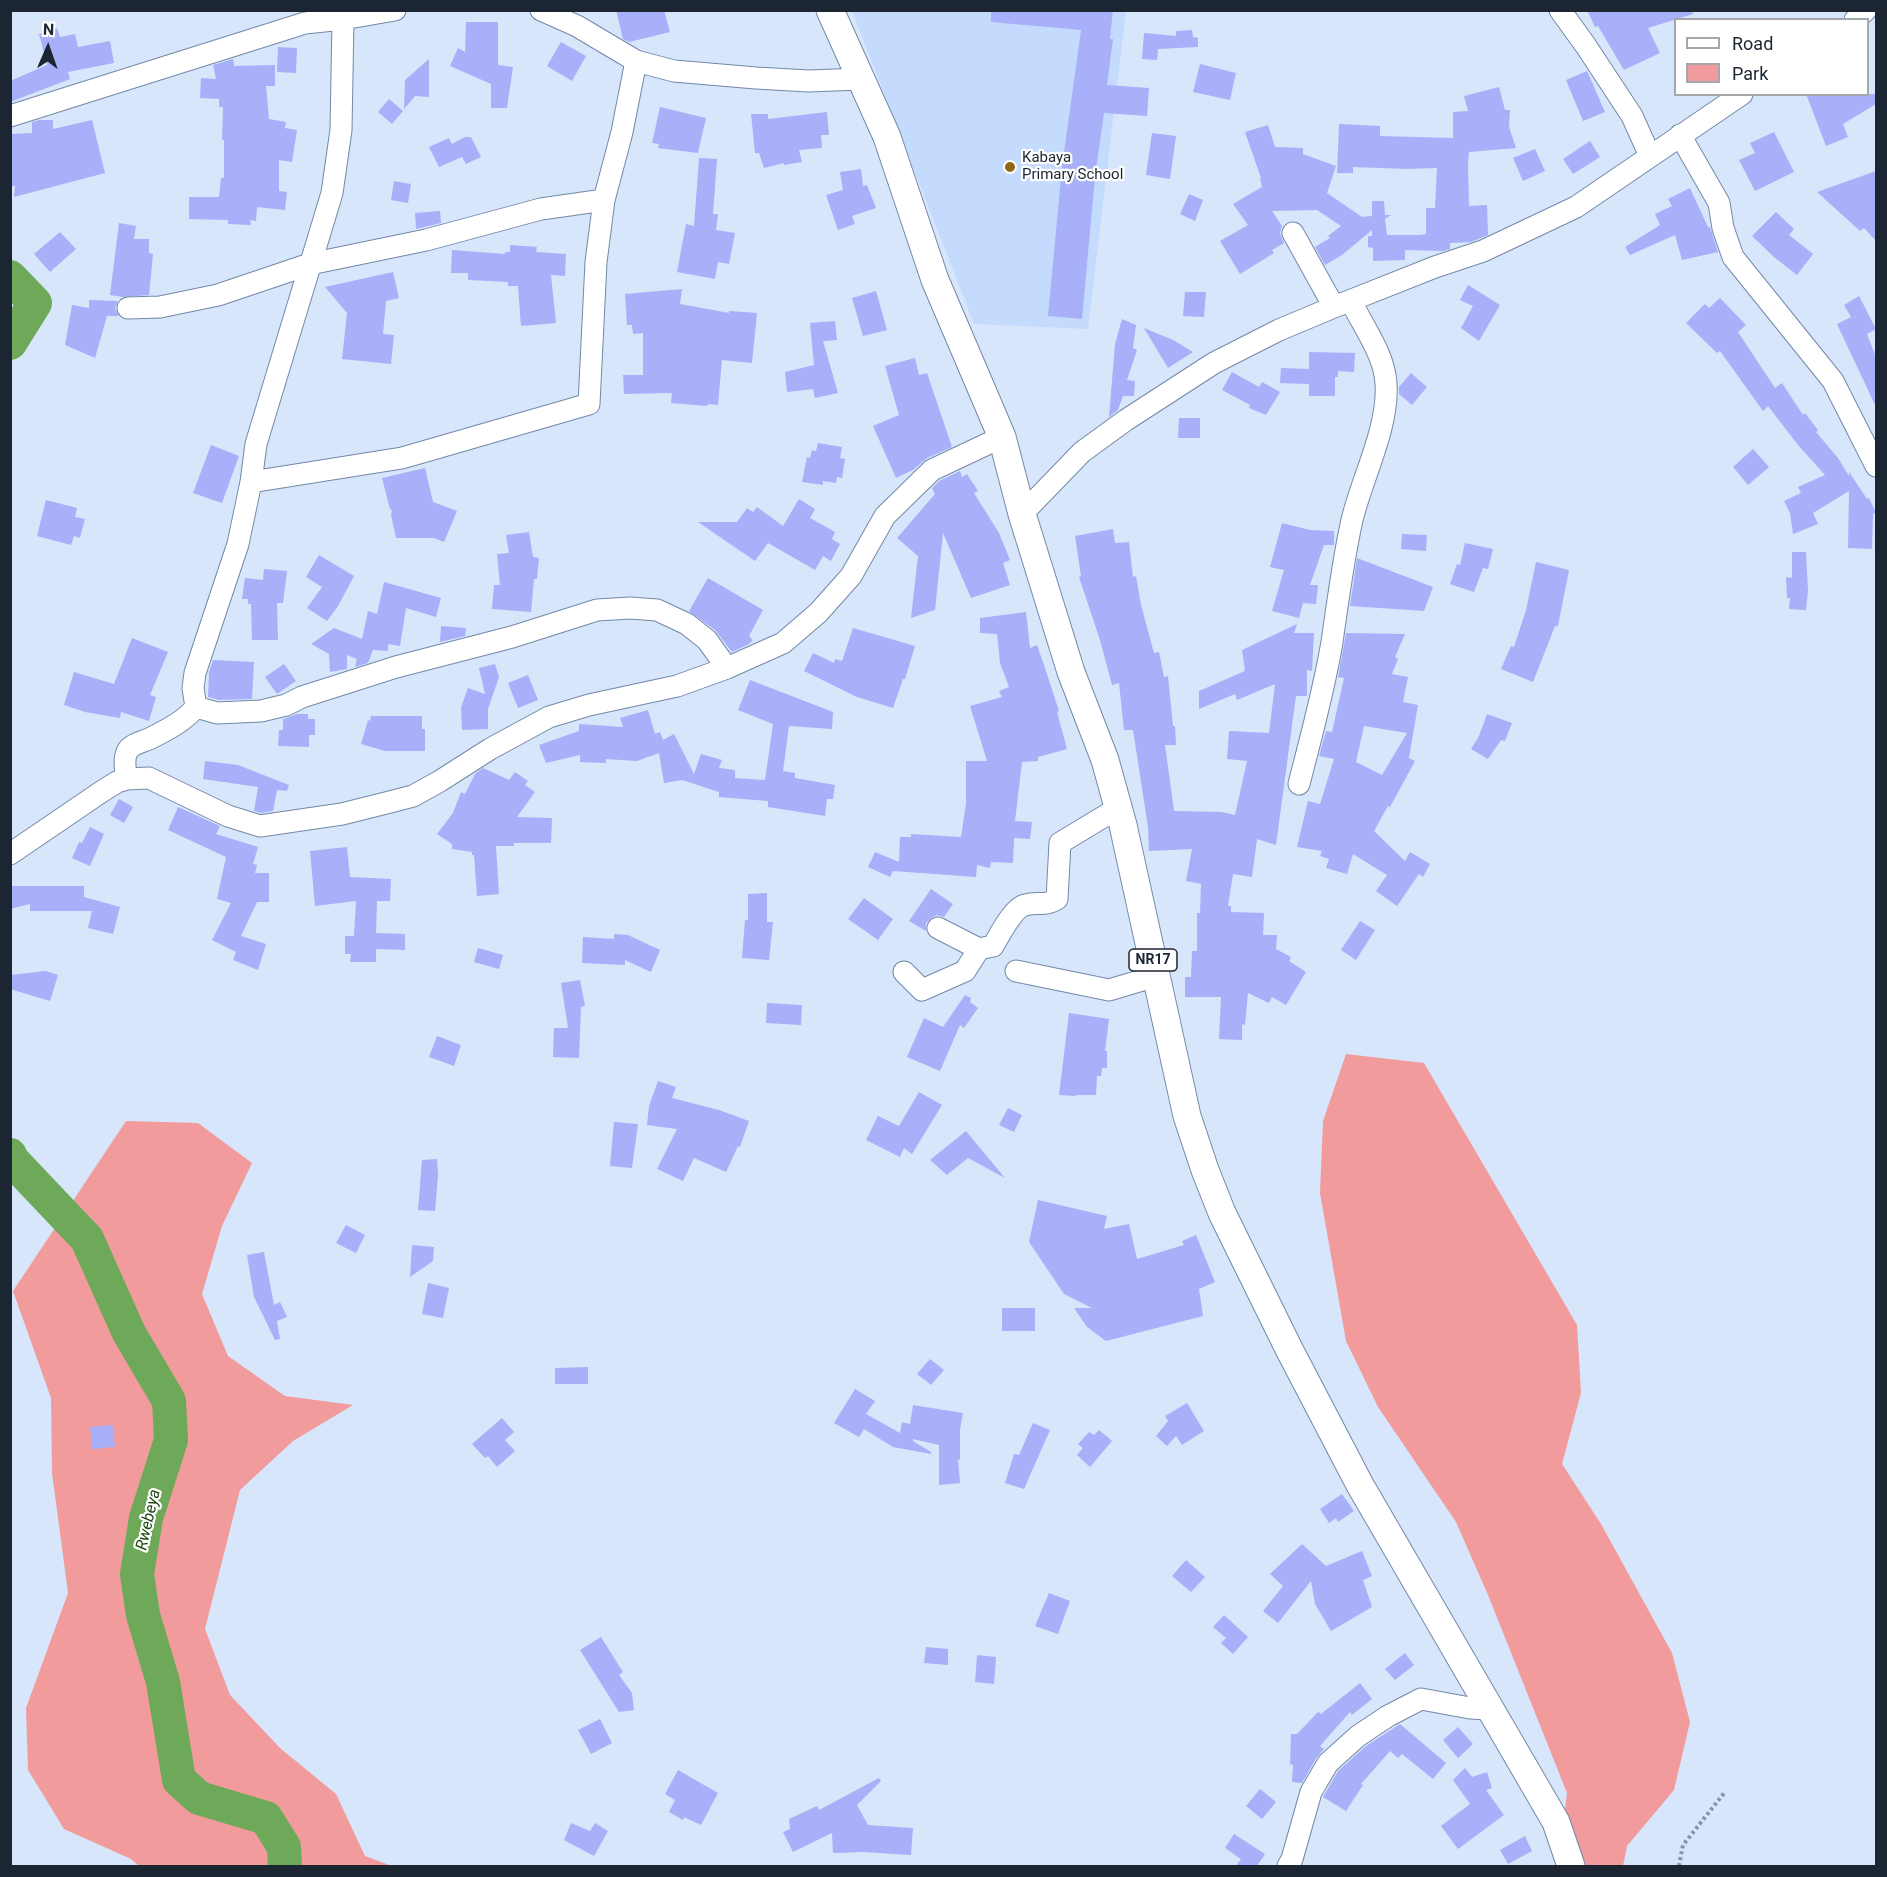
<!DOCTYPE html>
<html>
<head>
<meta charset="utf-8">
<style>
	body { margin:0 }
	#map { position:relative; width:1887px; height:1877px; overflow:hidden; background:#d7e6fb; font-family:Roboto,sans-serif }
	canvas { display:block }
	.frame { position:absolute; inset:0; border:12px solid #1c2532; pointer-events:none }
	.legend { position:absolute; left:1674px; top:18px; width:195px; height:78px; box-sizing:border-box; background:#fff; border:2px solid #a4a8ad; margin:0; padding:8px 10px; list-style:none; font-size:18px; color:#1c2532 }
	.legend li { display:flex; align-items:center; gap:12px; height:30px }
	.legend b { width:30px; border:2px solid #a4a8ad }
	.north { position:absolute; left:18px; top:18px; width:60px; height:60px; -webkit-text-stroke:4px #fff; paint-order:stroke; rotate:2deg; font-size:16px; font-weight:700; line-height:24px; text-align:center; color:#1c2532 }
	.north::after { content:''; display:block; margin:auto; width:21px; height:27px; background:#1c2532; clip-path:polygon(50% 0,100% 100%,50% 72%,0 100%) }
</style>
</head>
<body>
<div id="map">
<canvas width="1887" height="1877"></canvas>
<div class="frame"></div>
<ul class="legend">
<li><b style="height:8px;background:#fff"></b>Road</li>
<li><b style="height:16px;background:#f29b9d"></b>Park</li>
</ul>
<div class="north">N</div>
</div>
<script>
const ctx = document.querySelector('canvas').getContext('2d');
ctx.lineJoin = 'round';
function fill(path, color) {
  ctx.fillStyle = color;
  ctx.fill(path, 'evenodd');
}
function trace(path, color, width, dash) {
  ctx.strokeStyle = color;
  ctx.lineWidth = width;
  ctx.lineCap = dash ? 'butt' : 'round';
  ctx.setLineDash(dash || []);
  ctx.stroke(path);
}
function drawText(font, color, halo, rows, align = 'center') {
  ctx.font = font + ' Roboto,sans-serif';
  ctx.lineWidth = 4.5;
  ctx.setLineDash([]);
  ctx.textBaseline = 'middle';
  ctx.strokeStyle = halo;
  ctx.fillStyle = color;
  for (const [text, x, y, turn = 0] of rows) {
    ctx.save();
    ctx.translate(x, y);
    ctx.rotate((+turn || 0) * Math.PI / 180);
    ctx.textAlign = isNaN(turn) ? turn : align;
    if (halo) ctx.strokeText(text, 0, 0);
    ctx.fillText(text, 0, 0);
    ctx.restore();
  }
}
fill(new Path2D(`
	M852,11H1126L1088,329L974,324Z`), '#c5dbfd');
fill(new Path2D(`
	M1346,1054L1424,1063L1577,1325L1581,1393L1562,1464L1601,1524L1672,1653L1690,1722L1674,1790L1627,1846L1623,1866H1558L1567,1793L1488,1595L1456,1522L1378,1407L1346,1341L1320,1193L1323,1121Z
	M126,1121L198,1123L252,1163L222,1226L202,1294L228,1356L285,1396L353,1405L293,1441L240,1490L205,1629L230,1695L280,1748L336,1794L365,1856L392,1866H139L131,1859L64,1829L28,1770L26,1708L68,1593L52,1473L51,1398L13,1291Z`), '#f29b9d');
trace(new Path2D(`
	M10,277L35,303L10,343
	M10,1155L13,1161L87,1239L129,1333L169,1401L171,1440L146,1518L137,1574L143,1615L163,1682L179,1780L199,1798L266,1818L284,1847L285,1866`), '#6da958', 34);
fill(new Path2D(`
	M616,10H664L670,32L629,42L623,39Z
	M991,10H1113L1110,39H1113L1107,85L1149,88L1147,116L1104,113L1095,177L1082,319L1048,316L1062,167L1081,30L991,22Z
	M1587,10H1692L1693,14L1648,28L1660,53L1624,70L1598,26L1595,27Z
	M466,22H498V65L513,67L507,108H491V84L450,66L458,48L465,52Z
	M57,28L60,37L75,34L78,47L110,41L114,63L68,72L70,79L10,102V81L47,65L39,34Z
	M1192,30L1193,37L1198,38V47L1158,49L1157,60L1142,59L1144,33L1176,36V31Z
	M561,42L586,56L572,81L547,66Z
	M278,47L297,48L296,73L277,72Z
	M233,59L234,66L275,65V86H266L269,119L286,122L285,128L297,130L292,162L279,160V191L287,192L285,210L257,207L256,221L250,220L251,225L228,224V220L189,219V197H219L221,178H224V140H222L223,107H219V99L200,98L201,78L216,79L213,65Z
	M429,59V97L415,96L404,109L405,80Z
	M1200,64L1236,73L1230,100L1193,92Z
	M1587,71L1605,112L1583,121L1566,80Z
	M1499,87L1505,110H1510L1509,127L1516,148L1469,152L1468,163L1469,206L1487,205L1488,235L1471,242L1450,243V249L1443,251L1405,250V260L1373,261V248L1368,247V236H1372V230L1342,255L1325,265L1315,247L1330,238L1328,236L1341,226L1317,210L1272,211L1282,226L1280,233L1284,243L1272,250L1274,253L1240,274L1220,241L1248,225L1233,204L1262,187L1260,179L1261,178L1245,132L1268,125L1275,147L1303,148V154L1336,166L1327,193L1362,217L1372,216V201H1384L1385,215H1391L1385,219L1387,235H1421L1426,234V208H1435L1437,168L1407,169L1353,167V173H1337L1339,124L1380,126V136L1453,138V112L1468,111L1464,96Z
	M1806,94H1876V104L1843,124L1848,137L1826,146Z
	M389,99L403,111L392,124L378,112Z
	M660,107L706,118L698,153L658,148L659,144L652,143Z
	M827,112L829,135H821L822,148L799,150L802,162L784,165V163L764,168L759,153H755L751,114H768V119Z
	M39,120H53V129L92,120L105,173L14,197L15,186H12L10,134L32,133V122Z
	M1774,132L1794,172L1755,191L1739,160L1755,153L1750,143Z
	M1152,133L1176,136L1170,179L1146,175Z
	M465,137H471L481,157L466,164L462,157L439,167L429,147L449,138L452,144Z
	M1590,141L1600,157L1573,174L1563,159Z
	M1535,149L1545,171L1523,181L1513,158Z
	M699,158L717,159L713,214H718L716,230L735,233L729,264L718,262L715,279L677,272L686,224L694,226Z
	M861,169L863,186L867,185L876,208L852,216L855,224L838,230L826,195L843,190L840,172Z
	M1876,171V241L1864,228L1860,231L1817,192Z
	M394,181L411,184L408,203L391,200Z
	M1690,188L1708,227H1710L1718,252L1682,260L1675,235L1630,255L1625,247L1660,225L1655,214L1672,206L1668,199Z
	M1189,194L1203,200L1195,221L1180,214Z
	M440,211L441,223L416,229L415,213Z
	M1776,212L1794,229L1789,235L1813,254L1797,275L1774,257L1752,236Z
	M119,223L136,226L134,239H149V253L153,254L149,295L123,297L110,295Z
	M60,232L76,249L50,272L34,254Z
	M510,245L537,247L536,252L566,254L565,276L551,275L556,323L521,326L518,286H508V282L468,280V273H451L452,250L505,254V252H510Z
	M393,272L399,298L386,301L383,334L394,335L391,364L342,359L347,313L325,287Z
	M1468,285L1500,305L1479,341L1461,328L1473,306L1460,300Z
	M682,289L680,304L729,313V311L757,313L752,363L722,360L718,405L708,404L707,406L671,403L672,393L624,394L623,375H643V333L633,334L632,325H627L625,294Z
	M876,291L887,330L863,336L852,298Z
	M1185,292H1206L1204,317L1183,316Z
	M1859,296L1876,329L1867,334L1876,357V407L1837,324L1851,317L1844,305Z
	M1720,298L1746,325L1738,332L1775,388L1782,383L1803,415L1805,413L1818,430L1816,432L1838,458L1849,476V472L1867,499L1869,498L1876,513L1873,514L1872,549L1848,548L1849,491L1813,513L1818,524L1793,534L1790,513L1784,501L1801,493L1798,487L1825,475L1798,445L1768,406L1763,411L1720,351L1717,353L1686,323L1705,304L1709,308Z
	M89,300L118,301L115,309L119,316H107L95,358L65,345L72,305L89,308Z
	M1122,319L1136,325L1133,348L1137,350L1127,380L1135,381L1134,396H1123L1118,410L1109,417L1115,344Z
	M835,321L837,340L823,341L838,393L815,398L813,389L787,392L785,372L814,365L810,323Z
	M1144,328L1173,340L1193,352L1168,368Z
	M1309,352L1355,353L1354,372L1338,371V377H1335V396H1309V384L1280,383L1281,368L1309,369Z
	M915,358L919,375L927,373L952,447L927,458L913,470L896,478L873,426L899,415L885,366Z
	M1232,372L1259,387L1262,382L1280,392L1266,415L1249,408L1250,405L1222,390Z
	M1411,373L1427,387L1412,405L1399,394V387Z
	M1179,418H1200V438H1178Z
	M818,443L842,447L840,458L845,459L842,478L837,477L836,483L823,481V485L802,482L807,457L810,458L812,450L816,451Z
	M211,445L239,456L222,503L193,493Z
	M1753,449L1769,467L1748,485L1733,467Z
	M425,468L433,502L457,511L444,542L434,538H396L391,515L392,510L390,509L382,478Z
	M960,471L962,477L967,474L978,491L974,493L999,533L1010,560L1003,563L1010,585L971,598L943,533L935,610L911,618L918,556L897,538L935,494L932,488L939,481Z
	M799,499L815,509L810,518L835,532L832,539L840,544L831,561L823,556L815,570L768,543L755,561L698,522H737L747,508L753,512L757,507L783,526Z
	M46,500L77,508L75,517L85,519L80,538L74,536L71,545L37,536Z
	M1282,523L1310,530L1334,531V545H1323H1324L1310,585H1318L1316,604L1303,603L1299,618L1272,611L1284,570L1270,567Z
	M1113,529L1115,543L1129,542L1133,577L1136,576L1141,605L1154,653L1159,652L1164,677L1168,676L1173,726H1175L1176,745H1165L1174,811L1222,812L1235,815L1247,761L1227,759L1229,731L1269,733L1275,684L1237,700L1235,694L1199,709V691L1245,671L1242,650L1297,624L1294,633H1314L1312,671L1307,670V696H1296L1276,845L1257,839L1252,877L1233,874L1228,906H1231V912L1264,913L1263,935H1277L1276,949L1291,957L1289,961L1306,972L1286,1005L1272,997L1269,1003L1248,993L1245,1025L1242,1024V1040L1219,1039L1221,997H1185V977H1191L1192,951H1197V913H1200L1201,884L1186,881L1192,849L1149,851L1148,827L1133,730H1124L1119,683L1112,685L1100,640L1079,577L1081,576L1075,536Z
	M529,532L533,557L539,558L537,579H534L531,612L492,609L494,585H500L497,554L509,553L506,535Z
	M1402,534L1427,535L1426,551L1401,549Z
	M1465,543L1493,549L1488,569L1483,568L1474,592L1450,584L1457,564L1460,565Z
	M1792,552H1806L1808,591L1806,610L1789,609L1790,598H1787L1786,577L1792,578Z
	M319,555L354,576L338,606L327,621L307,608L322,587L306,577Z
	M1357,558L1433,587L1424,611L1350,606Z
	M1536,562L1569,570L1558,626H1555L1533,682L1501,669L1511,646L1514,647L1526,610Z
	M264,569L287,571L283,603H277L278,640H252L251,604H248V599H242L245,578L263,580Z
	M708,578L763,610L749,636L753,640L749,644L732,652L715,630L689,611Z
	M384,582L441,598L436,617L406,608L400,646L388,644V651L373,650L368,663L355,667L357,659L347,655V669L330,672L329,654L311,644L334,628L362,639L368,611L377,614Z
	M1026,612L1030,648L1037,645L1045,668L1059,711L1057,712L1067,749L1038,757V761L1022,762L1015,821L1032,822L1030,839L1014,838L1013,863L991,862L990,868L977,865L976,877L893,871L890,877L868,867L875,852L899,862L900,837H911V834L961,837L966,804V761H987L970,706L1002,697L999,691L1009,687L1000,663L997,634L980,633V618Z
	M441,626L466,628L465,636L440,642Z
	M853,628L915,646L905,679H903L893,708L857,697L804,671L813,653L834,663L835,659L842,661Z
	M1346,633L1405,634L1395,657L1398,659L1392,674L1408,677L1403,702L1418,705L1409,758L1415,761L1390,807L1388,806L1374,831L1405,861L1410,852L1430,864L1423,877L1419,874L1397,906L1376,891L1387,875L1353,854L1347,874L1326,868L1329,859L1320,856L1322,851L1297,847L1308,801L1320,804L1334,759L1319,756L1326,731L1332,732L1344,678L1338,677ZM1364,726L1407,733L1382,775L1356,762Z
	M132,638L168,652L150,695L156,697L149,721L121,712L120,718L85,712L64,705L74,672L114,684Z
	M213,660L254,662L252,699L219,700L208,697L209,672Z
	M284,664L296,681L277,694L265,677Z
	M495,664L499,677L488,709V729L462,730L461,707L468,688L485,694L479,668Z
	M528,675L538,700L518,708L508,683Z
	M750,680L833,712L832,729L789,726L783,771L795,773V778L835,785L833,799H827L825,816L768,807V801L719,797V792L682,780L664,783L659,753L637,761L606,759V763L580,762V755L546,763L539,745L579,731V724L623,727L620,718L648,710L655,734L660,732L663,740L674,734L694,774L701,754L722,760L719,768L735,770V778L765,780L773,724L738,710Z
	M297,714H308V719H315V735H309V747L278,746L279,730H283V719Z
	M1487,714L1512,723L1505,741L1501,740L1488,759L1471,749L1479,736Z
	M371,716H422V729H425V751H385L361,744L368,720L370,721Z
	M205,761L238,765L289,785L287,791L277,790L273,811L261,813L254,811L258,787L203,779Z
	M483,768L509,780L515,772L528,781L525,785L535,792L517,817L552,818L551,843H514V846H496L499,894L477,896L474,855H472V852L452,849V844L437,834L453,813L461,792L465,794L475,774Z
	M119,799L133,807L124,823L110,815Z
	M178,807L220,826L216,834L258,847L253,864L257,865L255,873H269V902H257L241,936L266,944L258,970L233,960L236,952L212,940L231,903L217,899L226,857L168,830Z
	M90,827L104,834L90,866L72,858L79,842L82,843Z
	M347,847L350,877L391,879L390,901H377L376,933L405,934V950L376,949V962H350L351,954H345V936H354L356,901L315,906L310,851Z
	M10,886H84V897L120,907L113,934L88,928L92,911H30V904L10,909Z
	M931,889L953,904L944,917L937,915L931,918L926,923V931L909,921Z
	M767,893V922H773L769,960L742,958L745,920H748V894Z
	M864,898L893,919L878,940L848,919Z
	M1360,921L1375,930L1356,960L1341,950Z
	M614,934L628,935L660,950L651,972L625,960V965L582,963L583,937L614,939Z
	M478,948L503,955L499,969L474,962Z
	M46,971L58,975L50,1001L10,989V975Z
	M580,980L585,1006L581,1007L579,1058L553,1057L554,1028H568L561,983Z
	M965,995L971,998L970,1002L978,1008L964,1028L960,1025L940,1071L907,1057L924,1018L943,1027Z
	M767,1003L802,1005L801,1025L766,1023Z
	M1069,1013L1109,1019L1105,1051H1107V1068H1102L1101,1076H1097L1096,1095H1076L1075,1096L1059,1095Z
	M437,1036L461,1045L454,1066L429,1057Z
	M658,1081L676,1087L672,1098L719,1110L749,1121L740,1147L738,1146L726,1172L694,1158L683,1181L657,1169L677,1129L647,1125L649,1106Z
	M919,1092L942,1105L912,1154L904,1148L900,1157L866,1140L878,1116L899,1126Z
	M1008,1108L1022,1115L1014,1132L999,1125Z
	M614,1122L638,1124L632,1168L610,1166Z
	M966,1131L1005,1178L968,1158L947,1175L930,1160Z
	M437,1159L438,1176L435,1211L418,1210L422,1160Z
	M1038,1200L1107,1216L1104,1229L1129,1224L1137,1259L1184,1245L1182,1241L1196,1235L1215,1282L1199,1289L1203,1316L1106,1341L1087,1327L1074,1308H1092L1064,1294L1029,1242Z
	M346,1225L365,1235L356,1253L336,1243Z
	M412,1245L434,1247L433,1261L410,1277Z
	M264,1252L274,1305L280,1302L287,1317L277,1321L280,1339L275,1340L254,1297L247,1255Z
	M428,1283L449,1288L443,1318L422,1314Z
	M1002,1308H1035V1331H1002Z
	M930,1359L944,1370L931,1385L917,1374Z
	M588,1367V1384H555V1368Z
	M855,1389L875,1401L866,1414L900,1433L902,1422L910,1424L913,1405L963,1413L960,1429V1460L958,1459L960,1483L939,1485V1445L913,1439V1441L931,1452V1454L893,1447L864,1429L859,1437L834,1423Z
	M1187,1403L1204,1431L1182,1445L1176,1436L1167,1446L1156,1436L1168,1421L1165,1416Z
	M502,1418L514,1432L505,1440L515,1451L497,1467L488,1456L485,1458L472,1444Z
	M1033,1423L1050,1430L1024,1489L1005,1483L1014,1454L1019,1455Z
	M113,1425L115,1447L92,1449L90,1427Z
	M1099,1430L1112,1441L1090,1467L1077,1455L1083,1448L1078,1444L1089,1432L1094,1435Z
	M1342,1494L1354,1511L1338,1522L1336,1518L1329,1523L1320,1509Z
	M1302,1544L1326,1566L1362,1551L1372,1576L1363,1580L1372,1607L1331,1631L1315,1604L1311,1581L1278,1623L1263,1611L1283,1586L1270,1574Z
	M1186,1560L1205,1577L1191,1592L1172,1576Z
	M1049,1593L1070,1601L1058,1634L1035,1626Z
	M1224,1615L1248,1637L1233,1654L1221,1643L1226,1638L1213,1627Z
	M601,1637L623,1672L619,1675L632,1693L634,1710L619,1712L580,1650Z
	M926,1647L948,1649V1665L924,1663Z
	M1405,1653L1414,1665L1395,1680L1385,1669Z
	M977,1655L996,1657L994,1684L975,1682Z
	M1360,1683L1372,1699L1352,1715L1350,1712L1320,1746L1324,1749L1317,1757L1302,1783L1292,1782L1293,1765L1290,1764L1291,1734H1297L1318,1712L1321,1714Z
	M600,1719L612,1743L591,1754L578,1730Z
	M1400,1724L1446,1763L1433,1779L1402,1754L1398,1758L1390,1751L1361,1784L1363,1785L1346,1811L1323,1797L1338,1771L1366,1746Z
	M1458,1727L1473,1744L1458,1758L1443,1740Z
	M1465,1768L1472,1777L1487,1772L1492,1788L1486,1790L1504,1815L1458,1849L1441,1826L1470,1804L1453,1780Z
	M678,1770L718,1793L701,1825L684,1817L683,1820L669,1812L675,1800L665,1794Z
	M879,1778L881,1781L857,1805L868,1825L913,1828L911,1855L863,1852L833,1853L832,1833L793,1852L783,1832L790,1829L789,1819L817,1806L819,1810Z
	M1260,1789L1276,1802L1262,1819L1246,1806Z
	M571,1823L590,1831L595,1823L608,1831L594,1856L564,1840Z
	M1234,1834L1265,1854L1257,1866H1236L1241,1859L1225,1848Z
	M1525,1836L1532,1851L1508,1864L1500,1850Z`), '#a7b0f8');
const minor = new Path2D(`
	M541,10L577,26L636,61L674,71L756,78L809,81L860,79
	M1560,10L1586,46L1632,116L1650,156
	M1855,20L1866,10
	M10,116L305,23L343,19L395,10
	M1680,135L1719,203L1723,228L1733,257L1833,381L1876,466
	M1293,233L1334,307
	M128,308L160,307L218,295L310,264L426,240L541,209L604,200
	M251,482L402,458L589,404L596,262L604,200L622,132L636,61
	M1022,514L1082,452L1126,420L1214,363L1279,330L1334,307L1435,267L1483,251L1576,207L1742,94
	M196,707L217,713L261,711L286,705L302,697L396,667L512,637L597,610L630,608L657,610L687,624L707,640L727,668
	M127,779C125,770 123,758 128,750C132,744 142,742 149,739C165,731 185,721 196,707L193,688L195,673L238,544L251,482L256,444L332,193L341,130L343,19L338,10
	M1299,784C1311,737 1324,690 1332,642C1338,601 1343,560 1352,520C1362,478 1389,427 1386,384C1385,355 1363,327 1351,301
	M10,854L101,792L117,782L127,779L149,778L228,816L260,826L342,814L386,803L413,796L440,781L490,749L549,717L589,705L677,686L727,668L783,643L818,613L851,576L885,516L932,470L1002,437
	M938,928L979,949
	M1016,971L1109,990L1156,976
	M904,972L922,990L965,971L979,949L993,946C999,936 1013,908 1025,905C1039,901 1044,907 1057,899L1060,843L1118,808
	M1288,1866L1292,1859L1311,1792L1328,1763L1358,1736L1388,1716L1421,1699L1470,1708L1490,1709`);
const major = new Path2D(`
	M830,10L887,137L935,280L1002,437L1022,514L1071,672L1105,760L1123,825L1187,1116L1205,1170L1222,1213L1289,1349L1360,1485L1556,1822L1571,1866`);
trace(minor, '#7388a8', 23);
trace(major, '#7388a8', 29);
trace(new Path2D(`
	M1679,1866L1683,1845L1725,1792`), '#8793a5', 4, [3, 3]);
trace(minor, '#fff', 21);
trace(major, '#fff', 27);
for (const [x, y, r, color] of [
	[1010,167,6,"#926711"]
]) {
  const dot = new Path2D();
  dot.arc(x, y, r, 0, 2 * Math.PI);
  ctx.fillStyle = color;
  ctx.fill(dot);
  trace(dot, '#fff', 2);
}
for (const [x, y, w] of [
	[1153,960,48]
]) {
  const box = new Path2D();
  box.roundRect(x - w / 2, y - 11, w, 22, 4.5);
  ctx.fillStyle = '#fff';
  ctx.fill(box);
  trace(box, '#1c2532', 1.5);
}
drawText('bold 14px', '#1c2532', null, [
	["NR17",1153,960]
]);
drawText('15px', '#1c2532', '#fff', [
	["Kabaya",1022,158],
	["Primary School",1022,175]
], 'left');
drawText('italic 16px', '#1e460e', '#fff', [
	["Rwebeya",149,1520,-77]
]);
</script>
</body>
</html>
